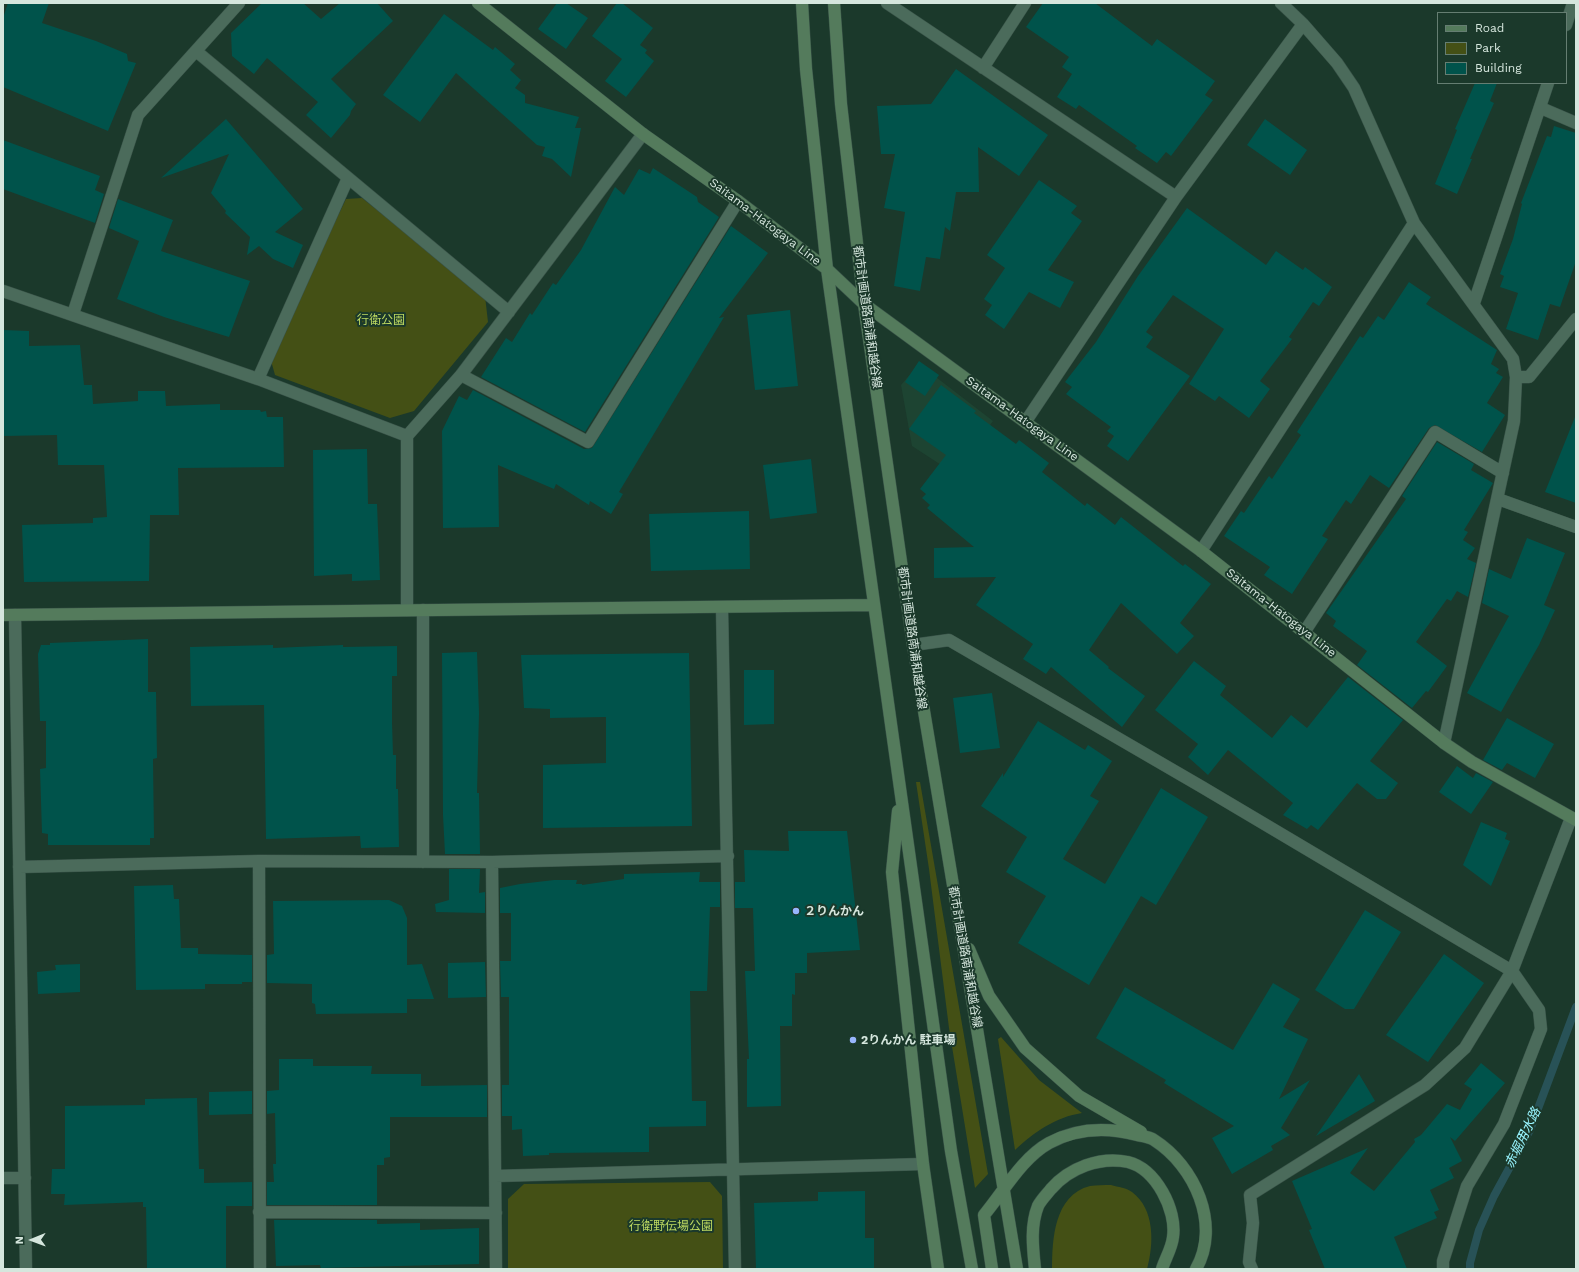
<!DOCTYPE html>
<html>
<head>
<meta charset="utf-8">
<style>
	body { margin:0 }
	#map { position:relative; width:1579px; height:1272px; overflow:hidden; background:#1b392b; font-family:"Work Sans",sans-serif }
	canvas { display:block }
	.frame { position:absolute; inset:0; border:4px solid #d5e6dd; pointer-events:none }
	.legend { position:absolute; left:1437px; top:12px; width:130px; height:72px; box-sizing:border-box; background:#1b392b; border:1px solid #657e72; margin:0; padding:5px 7px; list-style:none; font-size:12px; color:#d5e6dd }
	.legend li { display:flex; align-items:center; gap:8px; height:20px }
	.legend b { width:20px; border:1px solid #657e72 }
	.north { position:absolute; left:12px; top:1220px; width:40px; height:40px; -webkit-text-stroke:3px #1b392b; paint-order:stroke; rotate:269deg; font-size:11px; font-weight:700; line-height:16px; text-align:center; color:#d5e6dd }
	.north::after { content:''; display:block; margin:auto; width:14px; height:18px; background:#d5e6dd; clip-path:polygon(50% 0,100% 100%,50% 72%,0 100%) }
</style>
</head>
<body>
<div id="map">
<canvas width="1579" height="1272"></canvas>
<div class="frame"></div>
<ul class="legend">
<li><b style="height:5px;background:#547b5c"></b>Road</li>
<li><b style="height:11px;background:#445015"></b>Park</li>
<li><b style="height:11px;background:#00534b"></b>Building</li>
</ul>
<div class="north">N</div>
</div>
<script>
const ctx = document.querySelector('canvas').getContext('2d');
ctx.lineJoin = 'round';
function fill(path, color) {
  ctx.fillStyle = color;
  ctx.fill(path, 'evenodd');
}
function trace(path, color, width, dash) {
  ctx.strokeStyle = color;
  ctx.lineWidth = width;
  ctx.lineCap = dash ? 'butt' : 'round';
  ctx.setLineDash(dash || []);
  ctx.stroke(path);
}
function drawText(font, color, halo, rows, align = 'center') {
  ctx.font = font + ' "Work Sans","Noto Sans JP",sans-serif';
  ctx.lineWidth = 4;
  ctx.setLineDash([]);
  ctx.textBaseline = 'middle';
  ctx.strokeStyle = halo;
  ctx.fillStyle = color;
  for (const [text, x, y, turn = 0] of rows) {
    ctx.save();
    ctx.translate(x, y);
    ctx.rotate((+turn || 0) * Math.PI / 180);
    ctx.textAlign = isNaN(turn) ? turn : align;
    if (halo) ctx.strokeText(text, 0, 0);
    ctx.fillText(text, 0, 0);
    ctx.restore();
  }
}
fill(new Path2D(`
	M919,364L993,421L955,474L912,446L901,385Z`), '#1d4432');
fill(new Path2D(`
	M362,198L485,296L488,322L414,411L390,418L275,375L270,357L346,199Z
	M916,782H920L988,1174L975,1188L949,1028L929,869Z
	M1001,1037L1039,1080L1082,1113C1056,1117 1034,1132 1015,1150L998,1039Z
	M710,1182L722,1196L723,1269H508V1199L524,1184Z
	M1111,1185C1118,1187 1127,1188 1132,1192C1155,1209 1154,1244 1147,1269H1052C1052,1240 1054,1195 1090,1186C1097,1185 1104,1185 1111,1185Z`), '#445015');
trace(new Path2D(`
	M1470,1269V1263L1479,1230L1494,1196L1530,1130L1576,1007`), '#285257', 8);
fill(new Path2D(`
	M8,3H49L42,23L96,41L127,54L128,61L136,63L108,131L3,87V18Z
	M262,3H303L321,19L340,3H377L393,21L331,79L356,104L351,111L350,115L331,138L306,115L318,102L267,58L254,74L232,56L231,33Z
	M557,3H566L588,18L566,49L538,29Z
	M617,3H622L653,28L640,45L647,50L645,53L654,61L626,97L605,81L622,59L592,36Z
	M1043,3H1095L1152,46L1157,39L1215,81L1205,95L1213,100L1171,156L1166,152L1157,163L1135,148L1137,146L1079,105L1076,109L1057,97L1072,74L1062,67L1069,57L1026,27Z
	M444,14L493,50L495,47L515,64L510,70L521,80L515,88L525,95V103L579,117L575,128H581L571,177L552,159L542,156L545,147L537,145L456,73L420,122L383,95Z
	M956,69L1048,135L1019,176L978,147L979,192H956L950,231L945,227L940,259L926,257L920,291L894,286L905,212L884,208L895,154H881L877,106L931,104Z
	M1475,83H1497L1490,101L1494,103L1470,159H1472L1457,194L1435,184L1457,130L1455,129Z
	M226,119L303,209L275,232L303,245L293,268L273,259L259,246L247,255L250,237L225,213L226,211L211,193L229,154L161,178Z
	M1265,119L1307,150L1290,175L1247,145Z
	M1554,126L1576,133V261L1560,307L1550,304L1538,340L1506,329L1518,293L1500,287L1504,276L1500,274L1513,239L1522,204L1521,203L1547,136L1551,137Z
	M3,140L100,176L95,190L104,194L95,223L3,189Z
	M653,168L697,197L698,202L719,217L585,432L481,377L506,338L512,342L530,313L532,315L553,283L556,285L581,250L615,187L624,195L639,169L650,174Z
	M1039,180L1077,206L1071,213L1082,221L1048,270L1074,282L1060,308L1029,292L1004,329L985,315L992,305L984,299L1005,268L987,255Z
	M118,199L173,220L161,251L250,281L229,337L164,317L117,299L139,241L109,228Z
	M1187,208L1266,265L1276,251L1303,270L1305,267L1332,287L1319,306L1313,302L1289,337L1292,339L1260,381L1270,389L1249,418L1219,396L1215,401L1189,384L1224,329L1173,295L1146,332L1153,337L1146,347L1190,376L1128,461L1107,446L1114,436L1107,431L1111,427L1066,394L1072,387L1065,382L1096,342L1138,276Z
	M731,226L768,253L719,318L724,317L619,492L623,494L611,514L590,501L589,505L556,484L554,489L498,465L499,527L443,528L442,431L459,396L467,400L473,390L584,449L592,448Z
	M1409,282L1431,297L1426,304L1497,350L1491,364L1499,369L1496,373L1503,377L1487,403L1505,415L1482,452L1435,425L1429,428L1389,488L1370,475L1351,504L1346,500L1322,536L1328,539L1292,594L1264,575L1270,567L1224,536L1241,511L1244,513L1269,476L1272,479L1301,435L1297,432L1360,336L1363,338L1378,316L1384,320Z
	M790,310L798,386L755,390L747,315Z
	M3,330L29,331V346L80,345L84,385H92L93,404L138,401V391H165L166,406L220,404V410H260L261,412L266,411L267,417H283L284,467L178,468L179,515H150L149,581L24,582L22,525L93,523V518L107,517L104,465H58L57,435L3,436Z
	M919,361L939,375L925,396L905,382Z
	M941,385L976,411L974,413L1016,444L1019,440L1049,463L1042,472L1085,506L1087,503L1115,525L1121,517L1183,566L1185,564L1211,584L1180,623L1194,636L1177,654L1121,603L1089,650L1109,667L1108,668L1145,696L1122,727L1051,667L1046,674L1023,659L1033,644L976,605L996,577L934,578V548L974,547L927,508L930,505L922,498L926,494L920,489L946,455L909,429Z
	M1575,417L1576,418V503L1545,492Z
	M1437,442L1474,464L1471,470L1493,483L1464,530L1468,532L1463,540L1475,548L1467,559L1476,563L1468,597L1457,591L1451,601L1447,599L1416,642L1447,666L1428,692L1426,691L1412,708L1357,665L1367,651L1333,626L1336,621L1326,613L1406,499L1402,496Z
	M367,449L368,504H377L380,580L352,581V574L314,576L313,450Z
	M811,459L817,513L770,519L763,465Z
	M749,511L750,569L651,571L649,514Z
	M1527,538L1565,553L1544,605L1555,610L1539,645L1501,712L1467,693L1509,616L1482,603L1489,569L1511,579Z
	M148,639V692H156L157,758L153,759L154,838H150V845H48V834L42,833L40,769L46,768V721H40L38,654L41,645H50V643Z
	M273,645V648L343,645V647L397,646V676H392V722L393,755H396V789H398L399,847L361,848L360,836L266,839L264,705L191,706L190,647Z
	M477,652L479,713L477,793H479L480,854H445L443,815L442,653Z
	M689,653L692,826L543,828V765L606,763V717L550,718V709L524,708L521,655Z
	M1194,661L1226,686L1220,695L1272,738L1291,715L1307,728L1348,677L1403,720L1370,761L1398,783L1386,799H1377L1357,783L1318,830L1311,825L1307,829L1283,815L1293,803L1228,750L1208,775L1188,757L1198,744L1155,710Z
	M744,670H774V724L744,725Z
	M992,693L1000,748L960,753L953,698Z
	M1507,718L1554,744L1535,778L1507,763L1502,770L1483,760Z
	M1038,721L1085,750L1088,745L1112,761L1090,796L1099,801L1063,859L1105,884L1161,788L1208,817L1156,905L1141,896L1089,985L1018,943L1046,896L1006,872L1027,837L981,806L1003,773V777Z
	M1457,766L1473,778L1476,773L1493,782L1471,814L1439,792Z
	M1481,822L1507,833L1505,839L1510,841L1491,886L1463,865Z
	M788,831H847L860,950L807,953V973H795V995L792,994V1026H780L781,1106L747,1107V1059H749L745,971H755L753,908H735V882H745L744,850L789,851Z
	M449,869H480L479,893L485,892V913L436,912L435,904L449,900Z
	M700,872L699,882H720V907H710L707,991H690L692,1101H706V1126L649,1127V1152L549,1153V1155L523,1156L522,1129L512,1130V1116H502V1085H509V997H501L500,961H511V913H500V888L520,884L554,880H577L576,884H582V885L624,879V874Z
	M173,885L174,899H179L181,948H198V954L252,955V982H242V984H205V989L136,990L134,886Z
	M389,900L402,906L407,918V965L422,964L434,999H407V1013L316,1014L315,1004L312,1003V984L267,983V955L274,954L273,901Z
	M1365,910L1401,932L1354,1009H1345L1315,990Z
	M1444,954L1484,983L1428,1062L1386,1035Z
	M485,962L486,997L448,998V963Z
	M80,964V992L38,994L37,972L56,970L55,965Z
	M1273,983L1300,999L1283,1027L1308,1039L1279,1099L1310,1080L1281,1128L1290,1135L1271,1146L1273,1150L1232,1174L1212,1138L1234,1126L1164,1083L1166,1080L1096,1038L1125,987L1233,1050Z
	M279,1059H313V1066H372L371,1074H421V1086L487,1085V1117H390V1157L384,1158V1165H377V1205H267V1182H274L273,1164H276L275,1113L267,1114V1091L279,1090Z
	M1481,1063L1505,1083L1455,1141L1450,1137L1462,1161L1449,1168L1454,1178L1430,1190L1439,1210L1434,1212L1437,1218L1394,1237L1407,1269H1325L1309,1230L1312,1229L1292,1181L1368,1148L1350,1173L1374,1191L1415,1142L1414,1139L1421,1135L1447,1104L1460,1110L1472,1089L1464,1084Z
	M1359,1074L1375,1101L1316,1136Z
	M252,1091V1114L209,1115V1092Z
	M197,1098L199,1169H204V1183L252,1182V1206H226V1269H147L146,1207H143V1202L64,1205L65,1194H51L52,1169H65V1106L145,1105V1099Z
	M865,1191V1238H874V1269H756L754,1203L818,1201V1192Z
	M274,1220H377V1224L420,1223V1230L479,1228V1264L321,1268L320,1265L276,1266Z`), '#00534b');
const street = new Path2D(`
	M887,3L1176,197
	M1281,3L1303,24L1337,63L1354,88L1414,223L1513,359L1516,377
	M1566,25L1573,3
	M196,51L509,312
	M983,68L1025,3
	M1541,108L1576,123
	M3,291L258,379L407,436
	M1474,303L1548,83
	M73,314L138,115L239,3
	M461,375L588,442L738,201
	M258,379L348,178
	M1026,421L1176,197L1303,24
	M1498,499L1576,527
	M1201,551L1414,223
	M722,608L735,1269
	M407,610V436L461,375L643,134
	M15,615L26,1269
	M1305,631L1435,432L1503,473
	M913,645L949,640L1202,787L1512,971L1539,1010L1541,1029L1504,1124L1467,1186L1443,1261V1269
	M1444,743L1514,421L1516,377H1529L1576,319
	M259,861L260,1269
	M423,862V610
	M492,862L496,1269
	M19,867L259,861L492,862L728,856
	M496,1176L923,1164
	M3,1178H25
	M259,1212L496,1213
	M1252,1269L1249,1262L1253,1223L1250,1195L1425,1085L1465,1048L1512,971L1571,818`);
const secondary = new Path2D(`
	M478,3L643,134L738,201L827,269L864,304L1201,551L1444,743L1472,762L1576,820
	M802,3L806,69L827,269L951,1151L972,1269
	M834,3L841,104L864,304L913,645L1017,1269
	M3,615L873,605
	M898,811L892,872L923,1164L938,1269
	M969,949L989,996L1025,1048L1079,1096L1141,1132
	M992,1269L984,1215C1004,1191 1022,1158 1049,1143C1077,1128 1107,1127 1137,1135C1142,1136 1150,1137 1154,1140C1195,1166 1221,1225 1196,1269
	M1035,1269C1033,1249 1030,1226 1038,1206C1041,1200 1047,1194 1051,1189C1069,1168 1100,1156 1128,1162C1156,1169 1177,1210 1173,1237C1172,1248 1165,1259 1162,1269`);
trace(street, '#395348', 13);
trace(secondary, '#395348', 13);
trace(street, '#4b6b5b', 12);
trace(secondary, '#547b5c', 12);
for (const [x, y, r, color] of [
	[796,911,4,"#98b6fd"],
	[853,1040,4,"#98b6fd"]
]) {
  const dot = new Path2D();
  dot.arc(x, y, r, 0, 2 * Math.PI);
  ctx.fillStyle = color;
  ctx.fill(dot);
  trace(dot, '#1b392b', 1.5);
}
drawText('12px', '#d5e6dd', '#1b392b', [
	["Saitama-Hatogaya Line",765,222,37],
	["都市計画道路南浦和越谷線",867,317,82],
	["Saitama-Hatogaya Line",1022,419,36],
	["Saitama-Hatogaya Line",1281,613,38],
	["都市計画道路南浦和越谷線",912,638,82],
	["都市計画道路南浦和越谷線",965,957,80]
]);
drawText('12px', '#bdd961', '#1b392b', [
	["行衛公園",381,320],
	["行衛野伝場公園",671,1226]
]);
drawText('bold 12px', '#d5e6dd', '#1b392b', [
	["２りんかん",804,911],
	["2りんかん 駐車場",861,1040]
], 'left');
drawText('italic 13px', '#98f5ff', '#1b392b', [
	["赤堀用水路",1523,1138,-64]
]);
</script>
</body>
</html>
